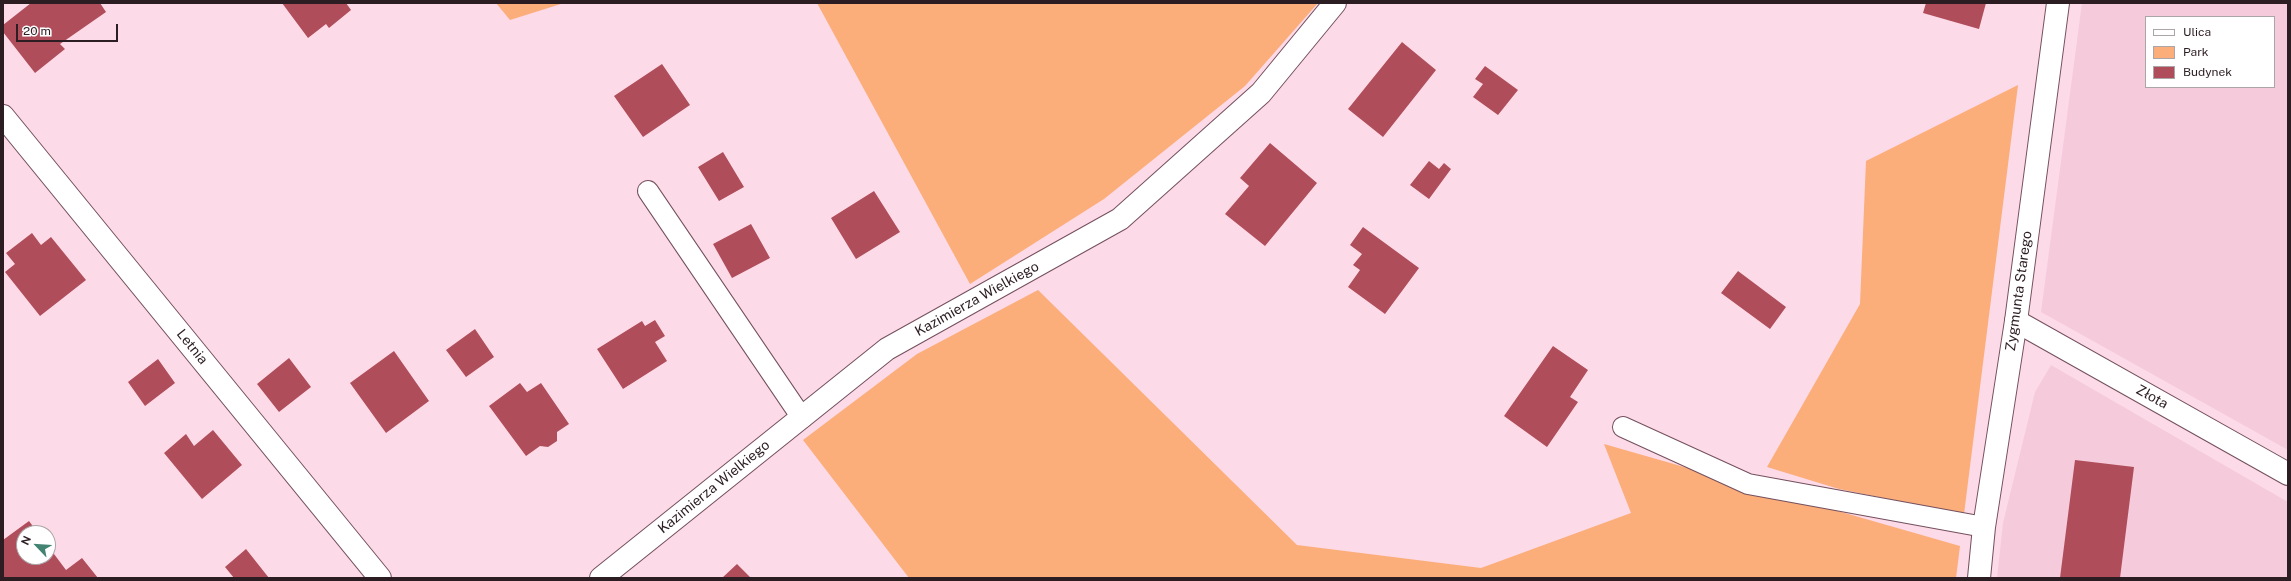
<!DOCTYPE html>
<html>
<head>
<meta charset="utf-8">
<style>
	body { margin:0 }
	#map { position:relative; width:2291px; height:581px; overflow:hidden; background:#fddae7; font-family:"Public Sans",sans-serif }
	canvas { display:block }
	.frame { position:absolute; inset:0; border:4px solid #2c1d23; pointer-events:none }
	.legend { position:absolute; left:2145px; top:16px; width:130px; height:72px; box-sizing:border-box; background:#fff; border:1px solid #aba5a7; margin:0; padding:5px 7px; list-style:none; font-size:12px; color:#2c1d23 }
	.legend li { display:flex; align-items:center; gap:8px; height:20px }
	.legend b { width:20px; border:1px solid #aba5a7 }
	.north { position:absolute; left:16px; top:525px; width:40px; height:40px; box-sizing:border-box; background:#fff; border:1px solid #aba5a7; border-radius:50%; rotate:295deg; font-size:11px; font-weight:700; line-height:16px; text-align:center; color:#2c1d23 }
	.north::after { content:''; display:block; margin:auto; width:14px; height:18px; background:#438372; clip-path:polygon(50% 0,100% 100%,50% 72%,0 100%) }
	.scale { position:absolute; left:16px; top:24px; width:102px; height:18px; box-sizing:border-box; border:2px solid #2c1d23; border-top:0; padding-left:5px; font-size:12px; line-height:14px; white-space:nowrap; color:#2c1d23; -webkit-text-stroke:3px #fff; paint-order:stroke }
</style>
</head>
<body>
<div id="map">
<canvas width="2291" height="581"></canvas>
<div class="frame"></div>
<ul class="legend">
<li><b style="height:5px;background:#fff"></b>Ulica</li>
<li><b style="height:11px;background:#fbad7a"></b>Park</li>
<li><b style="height:11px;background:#af4d5b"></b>Budynek</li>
</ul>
<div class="north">N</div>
<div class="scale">20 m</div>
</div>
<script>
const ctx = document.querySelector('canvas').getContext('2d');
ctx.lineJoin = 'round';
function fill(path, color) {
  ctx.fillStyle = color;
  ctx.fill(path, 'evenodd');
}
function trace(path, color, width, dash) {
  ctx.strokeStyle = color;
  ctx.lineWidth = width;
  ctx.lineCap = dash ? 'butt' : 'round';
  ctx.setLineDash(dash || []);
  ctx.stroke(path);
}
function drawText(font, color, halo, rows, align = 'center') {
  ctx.font = font + ' "Public Sans",sans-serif';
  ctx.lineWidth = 3;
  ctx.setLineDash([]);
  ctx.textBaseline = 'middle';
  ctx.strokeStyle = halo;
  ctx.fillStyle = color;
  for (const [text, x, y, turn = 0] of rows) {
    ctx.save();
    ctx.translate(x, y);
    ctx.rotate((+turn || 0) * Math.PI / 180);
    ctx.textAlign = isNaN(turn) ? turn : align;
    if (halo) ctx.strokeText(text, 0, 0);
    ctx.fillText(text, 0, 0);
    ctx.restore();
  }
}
fill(new Path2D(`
	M2082,3H2288V450L2041,312ZM2146,17H2274V87H2146Z
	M2051,365L2288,502V578H1997L2003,523L2035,392Z`), '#f5cbdb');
fill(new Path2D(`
	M496,3H564L510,20Z
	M817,3H1318L1245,86L1104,199L970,284Z
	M2018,85L1964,514L1839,489L1767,467L1860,304L1866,161Z
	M1038,290L1297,545L1481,568L1631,513L1604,444L1960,546L1956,578H909L803,440L917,354Z`), '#fbad7a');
fill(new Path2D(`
	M31,3H100L106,12L60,44L65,49L35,73L3,32V25Z
	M282,3H346L351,10L329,28L326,24L308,38Z
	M1926,3H1986L1979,29L1923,13Z
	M1402,42L1436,70L1383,137L1348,109Z
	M662,64L690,105L643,137L614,96Z
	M1485,66L1518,90L1498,115L1473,97L1483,84L1475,79Z
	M1270,143L1317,183L1265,246L1225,214L1249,186L1240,178Z
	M723,152L744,187L719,201L698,167Z
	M1429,161L1439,169L1444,163L1451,169L1429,199L1410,185Z
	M874,191L900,232L856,259L831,218Z
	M751,224L770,258L732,278L713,244Z
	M1363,227L1419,268L1385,314L1348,287L1360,270L1353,265L1362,254L1350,245Z
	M32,233L41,245L51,237L86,280L40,316L5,272L15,264L6,253Z
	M1738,271L1786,307L1770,329L1721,293Z
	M655,320L665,336L655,342L667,361L623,389L597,349L642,321L645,326Z
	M475,329L494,357L466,377L446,350Z
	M1553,346L1588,370L1570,397L1578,402L1547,447L1504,416Z
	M394,351L429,401L386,433L350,383Z
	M289,358L311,387L279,412L257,384Z
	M158,359L175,383L145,406L128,382Z
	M520,383L527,392L541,383L569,424L557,432V441L548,447L540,446L526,456L489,406Z
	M213,430L242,465L202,499L164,453L186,434L194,446Z
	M2075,460L2134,467L2120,578H2060Z
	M29,521L38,533H24V557H48V546L66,570L82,558L98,578H3V540Z
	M246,549L269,578H234L225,567Z
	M737,564L751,578H722Z`), '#af4d5b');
const service = new Path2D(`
	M648,191L802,418
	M1623,427L1748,484L1984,527`);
const minor = new Path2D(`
	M3,116L380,578
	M2016,321L2288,474
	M601,578L887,349L1120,219L1261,93L1335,3`);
const tertiary = new Path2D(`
	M1979,578L1984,527L2016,321L2058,3`);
trace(service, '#74505e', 22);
trace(minor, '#74505e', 24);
trace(tertiary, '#74505e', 24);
trace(service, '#fff', 20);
trace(minor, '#fff', 22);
trace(tertiary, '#fff', 22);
drawText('14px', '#2c1d23', '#fff', [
	["Zygmunta Starego",2019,291,-82],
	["Kazimierza Wielkiego",977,299,-29],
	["Letnia",192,347,51],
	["Złota",2152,397,29],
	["Kazimierza Wielkiego",714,487,-39]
]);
</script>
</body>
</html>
